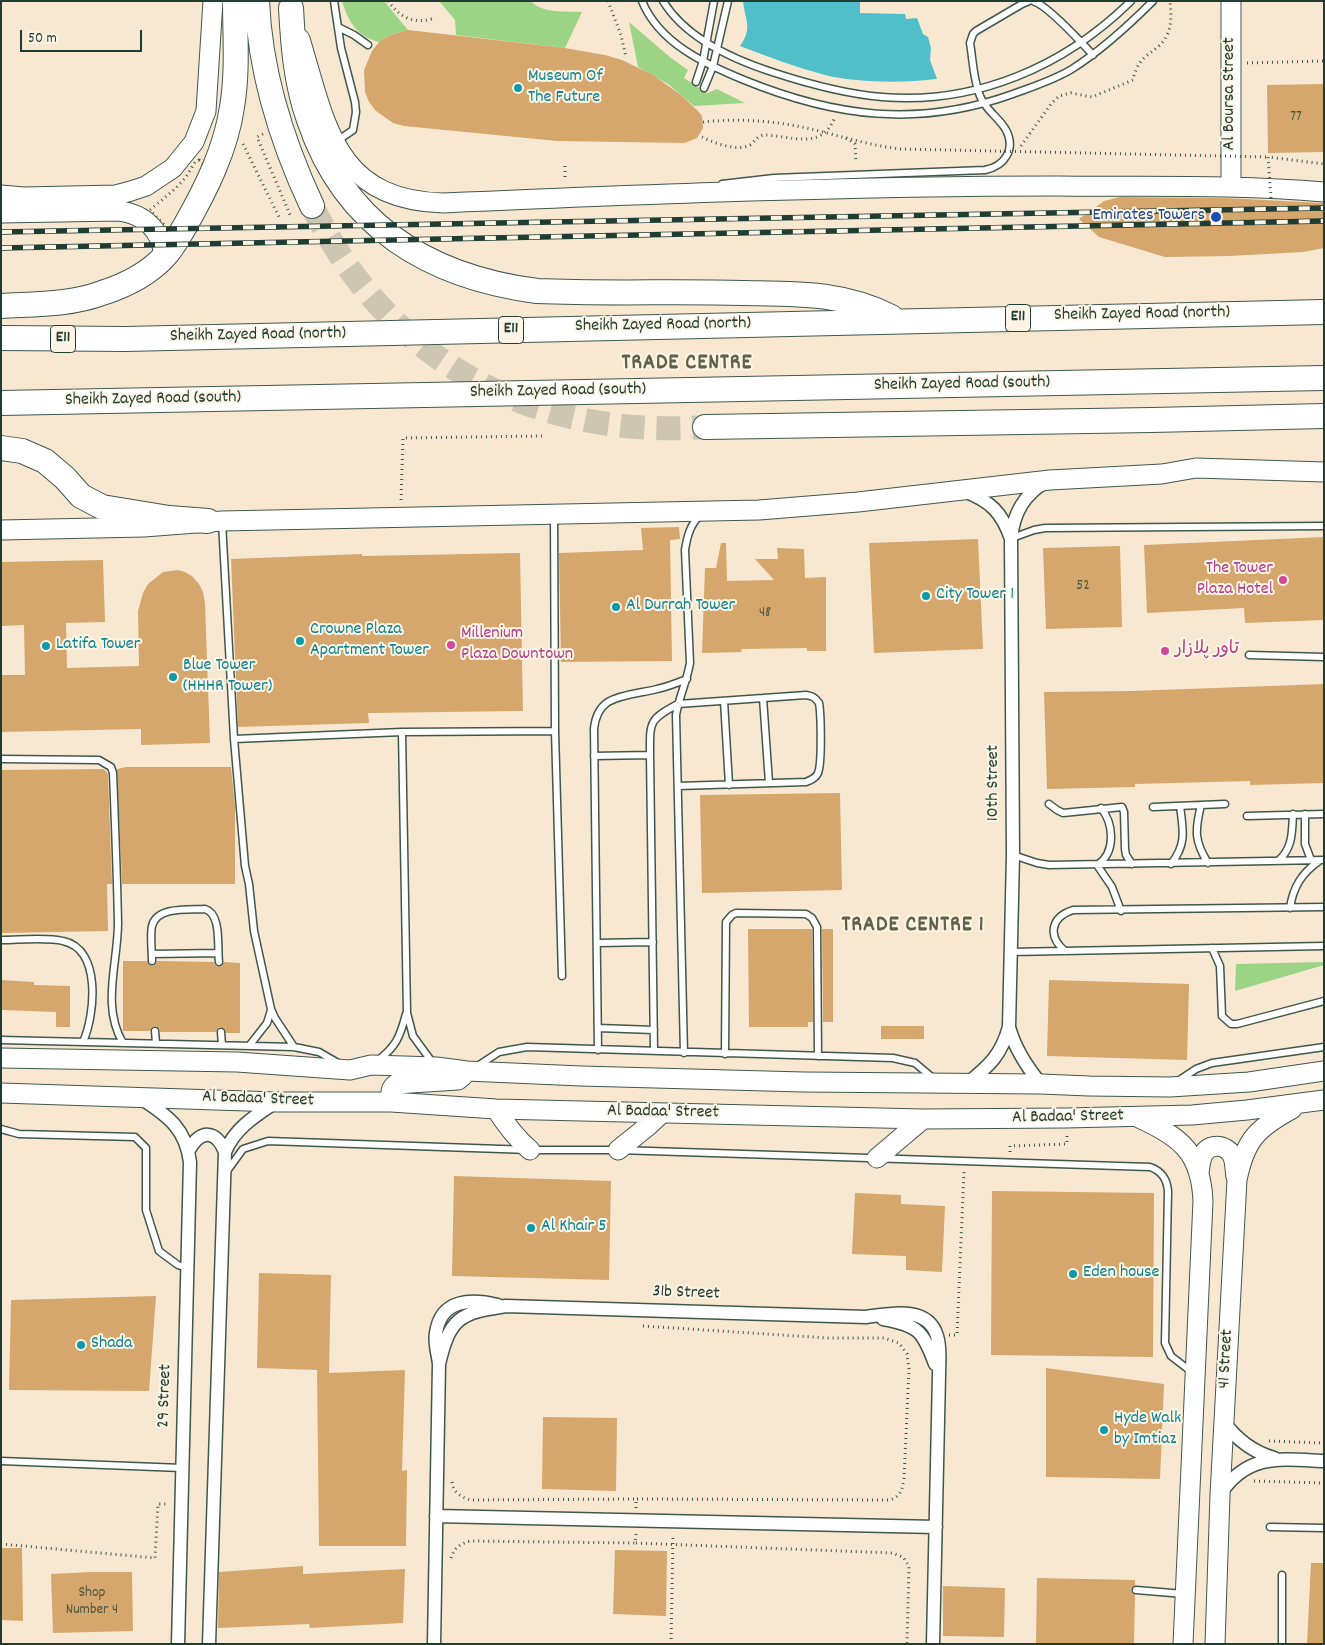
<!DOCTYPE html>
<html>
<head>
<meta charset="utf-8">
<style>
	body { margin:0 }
	#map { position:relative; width:1325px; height:1645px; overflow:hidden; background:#f8e8d1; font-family:Dekko,sans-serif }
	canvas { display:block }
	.frame { position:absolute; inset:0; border:2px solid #1f3d34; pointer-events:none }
	.scale { position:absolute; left:20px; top:30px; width:122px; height:22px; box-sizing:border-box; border:2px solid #1f3d34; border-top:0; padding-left:6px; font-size:15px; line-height:18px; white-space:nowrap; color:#1f3d34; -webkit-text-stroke:4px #fcf5e5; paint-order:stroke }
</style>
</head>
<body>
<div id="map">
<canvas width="1325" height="1645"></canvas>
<div class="frame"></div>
<div class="scale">50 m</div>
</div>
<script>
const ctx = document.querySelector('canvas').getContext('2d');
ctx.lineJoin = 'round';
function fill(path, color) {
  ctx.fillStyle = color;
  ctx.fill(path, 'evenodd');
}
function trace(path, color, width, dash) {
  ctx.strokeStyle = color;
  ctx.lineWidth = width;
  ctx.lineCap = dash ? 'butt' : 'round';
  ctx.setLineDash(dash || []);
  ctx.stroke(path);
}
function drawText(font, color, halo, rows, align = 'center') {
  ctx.font = font + ' Dekko,"Playpen Sans Arabic",sans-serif';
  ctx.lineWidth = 4;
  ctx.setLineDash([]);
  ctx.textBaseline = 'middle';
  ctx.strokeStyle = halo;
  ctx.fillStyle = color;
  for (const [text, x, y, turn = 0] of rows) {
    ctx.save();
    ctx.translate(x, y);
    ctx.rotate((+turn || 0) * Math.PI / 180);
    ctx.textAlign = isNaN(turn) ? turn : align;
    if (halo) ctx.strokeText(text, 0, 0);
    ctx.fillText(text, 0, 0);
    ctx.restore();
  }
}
fill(new Path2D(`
	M342,1H384L408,30L388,36L379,42C357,37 348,21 342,1Z
	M439,1H531C542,14 567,11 582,12L565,48L456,35L455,20Z
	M629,22L671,58L688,70L684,78L707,93L717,89L745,103L694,106L668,84L638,67Z
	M1324,962V965L1235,991L1236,964Z`), '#9cd486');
fill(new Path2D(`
	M743,1H860V13L905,14L906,19L917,18L923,34L928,37L931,48L930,60L937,79C904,83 858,83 825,75C796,67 768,57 740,46C753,28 745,21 743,1Z`), '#51bfca');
fill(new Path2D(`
	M408,30L565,48L605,55L622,60L653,75L681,95L698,111L702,116L703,128L697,138L685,143L557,141L404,126L393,123L376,111L369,102L365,92L364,70L372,51L379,42L388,36Z
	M1324,84V152L1268,153L1267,85Z
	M1120,197L1224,198L1324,203V248L1303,252L1230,256L1165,257L1099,237L1079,219L1104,201Z
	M679,527L680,539L670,540L672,661L561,662L559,553L643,550L641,528Z
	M1324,537V620L1245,623L1244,608L1147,613L1144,545Z
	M978,539L983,649L874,653L869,543Z
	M721,543H726L727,581L774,580L755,559H778L777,548L804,549L805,578L826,577V651H807V648L741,649L742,652L702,653L705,568H716Z
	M1120,546L1122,627L1046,629L1043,548Z
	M520,553L523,711L368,713L369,723L238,727L231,559L362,554V556Z
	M103,560L105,622L66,623L67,668L139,666L138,611L143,593L148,584L163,572L178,570L185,572L192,576L199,584L203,592L205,603L210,743L141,745V729L1,732V675H25L24,625L1,626V562Z
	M1324,684V783L1250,785V781L1135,784V787L1047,789L1044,692L1132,691Z
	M126,767H231L235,807V884H122L117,769Z
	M104,769L108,774L112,884H107L108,931L1,933V770Z
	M840,793L842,890L702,893L700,795Z
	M748,929H812L813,1022H808V1027H749Z
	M822,929H833V1022H823Z
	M123,961H147L152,966L155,965L157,961L214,962L215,965L219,967L222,966L224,962L240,963V1033H226L225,1029L221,1027L218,1028L216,1032H160L159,1028L155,1026L152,1027L150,1031H123Z
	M1,980L34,982V985L70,986V1027H56V1012L1,1010Z
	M1049,980L1189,984L1187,1060L1047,1056Z
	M881,1026H924V1039H881Z
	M454,1176L611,1181L609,1280L452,1276Z
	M992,1191L1154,1193L1153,1357L991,1355Z
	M855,1193L901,1195V1204L945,1206L942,1272L906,1270V1256L852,1254Z
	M259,1273L331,1275L329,1373L405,1370L402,1471L407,1470L406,1546H319L317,1370L257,1368Z
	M156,1296L149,1391L9,1390L11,1300Z
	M1046,1368L1164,1384L1160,1479L1046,1477Z
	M543,1417L617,1418L616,1491L542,1489Z
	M1,1548H22L23,1621L1,1620Z
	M615,1550L667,1551L666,1616L613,1614Z
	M1311,1563H1324V1644H1307Z
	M303,1566V1574L405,1569L403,1623L310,1628L309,1624L218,1628L219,1572Z
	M91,1572H132L133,1631L53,1633L51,1574Z
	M1037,1578L1135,1580V1585L1131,1590L1135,1595L1134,1644H1036Z
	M943,1586L1005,1588L1004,1637L943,1636Z`), '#d5a76d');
trace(new Path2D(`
	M312,206C326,233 341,259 360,283C444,390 571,437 705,427`), '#cdc6b2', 24, [24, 12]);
const lane = new Path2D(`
	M334,1L341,48L355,102L356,112L353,130L337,141
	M642,1C659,43 705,64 744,80C835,117 918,128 1013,94C1032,87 1054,80 1072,69C1102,50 1128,26 1153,1
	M663,1C686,39 734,60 775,73C809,84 846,94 882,97C976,105 1065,66 1131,1
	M1033,1C1047,5 1082,43 1093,55
	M338,27L354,35L368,45
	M696,82L703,61L714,1
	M704,88L713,66L728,1
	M722,184L774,178L985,170C1005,166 1016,149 1006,130C999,117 986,111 980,96C973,79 973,60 970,43L973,34L976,31L1022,4L1029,1
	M554,515L555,731L562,976
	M222,522L234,739L245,866L249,884L254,931L271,1009L275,1018L294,1047
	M1012,538L1034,530L1045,528L1324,526
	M1249,655L1324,657
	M763,698L769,783
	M724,701L729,785
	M402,732L407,1013L413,1036L432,1062
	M234,739L402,732L555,731
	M594,756L650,755
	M1,759L99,760L111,767L113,773C115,823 117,873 118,923C118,963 101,1006 123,1043
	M1049,804L1057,810L1063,813L1122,807L1124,812L1125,849L1126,855L1132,864
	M1201,805C1195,830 1194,841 1208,863
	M1153,807L1225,804
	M1101,808C1114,824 1116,853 1097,865L1112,887L1121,911
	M1305,814V844L1311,860
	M1247,816L1324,814
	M1013,855L1037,863L1049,865L1324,860
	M1278,861C1293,848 1292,832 1293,814
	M1171,864C1187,844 1183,830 1180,806
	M1290,908C1293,887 1302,873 1319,861
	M1,940C19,940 47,937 63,941C102,949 95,1015 83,1042
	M597,943L653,942
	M1212,948L1220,966L1222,1016L1231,1024H1237L1324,1001
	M1065,951C1047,936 1051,917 1073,910L1324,907
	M1010,952L1324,946
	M152,954L218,953
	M152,961C152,950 150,936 152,926C157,906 189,910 205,909C222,914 217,947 219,962
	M598,1028L654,1030
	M155,1031L156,1043
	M221,1032L222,1045
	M1,1040L294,1047L319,1052L338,1063
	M249,1046L267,1023L271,1010
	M598,1050L594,729C595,718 599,708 608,702C622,694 642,693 657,689C667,687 677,683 687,679
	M654,1051L650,755C650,722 648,720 678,704L806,695C812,696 815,697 819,703C821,714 822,764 818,773C816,778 811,780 806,782L678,786
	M684,1053L676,715C679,697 687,681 690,663L685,550C687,537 690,525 700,515
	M725,1054L726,922L732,915L736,913L806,914L812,918L817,927L818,1056
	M377,1061C396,1047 400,1037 406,1014
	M476,1067L499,1052L527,1047L893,1058L915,1063L934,1079
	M1178,1081L1196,1069L1212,1063L1324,1047
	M1,1129L19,1134L135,1137L146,1148V1210L159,1251L178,1265L187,1268
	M227,1171L243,1149L268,1141L530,1150H618L1150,1167C1162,1171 1167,1179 1168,1191L1165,1343L1171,1356L1193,1373
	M1,1461L182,1468
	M1270,1527L1324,1528
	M1282,1575V1644
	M1136,1590L1184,1594`);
const street = new Path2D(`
	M964,491C990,501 1002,512 1011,539
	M1009,1027C1015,1049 1026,1066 1041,1084
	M968,1083C990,1065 1001,1055 1009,1027L1013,855L1011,539C1013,515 1024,494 1046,482
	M142,1099C168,1116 186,1129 190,1162L178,1644
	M189,1150C201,1129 216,1130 225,1152
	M883,1319C918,1325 923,1331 935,1364
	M439,1364C450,1318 459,1313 506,1306L866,1317C889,1314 928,1305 937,1336C941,1348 939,1362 939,1375L933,1644
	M1224,1422C1237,1440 1253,1452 1274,1458
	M1221,1493C1248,1453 1281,1459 1324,1461
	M436,1516L936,1527
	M209,1644L225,1152C235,1128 255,1116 276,1102
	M434,1644L439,1364C438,1354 434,1343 436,1333C441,1298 472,1299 498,1305`);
const secondary = new Path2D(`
	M300,39C326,124 334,200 443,203C648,194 853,186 1058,186C1147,187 1235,184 1324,192
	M1231,186V1
	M1,195L24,197L116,195L131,191L146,186L173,168L194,142L206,111L213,1
	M1,213L119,211C145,214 162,231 164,257
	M1,530L144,527L222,521L759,510L858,502L1050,480L1162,474L1196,468L1324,472
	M1,1058L237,1062L350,1070L371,1065L436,1067L467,1071L581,1076L803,1082L1041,1084L1089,1086L1170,1087L1249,1082L1324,1071
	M1,1093L277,1102H391L496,1109L923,1119L1066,1118L1192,1115L1247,1110L1324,1100
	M391,1102C391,1095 389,1089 396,1084L458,1080L463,1076
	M496,1109C506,1125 516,1138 530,1150
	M1139,1118C1181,1137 1201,1153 1203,1201L1183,1644
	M618,1150L648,1126L662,1113
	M877,1158L923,1119
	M1199,1173C1200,1167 1200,1159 1204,1153C1211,1142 1228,1145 1233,1157C1235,1163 1235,1170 1236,1177
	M1215,1644L1220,1495L1237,1180C1245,1140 1257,1128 1292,1109`);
const highway = new Path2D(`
	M257,1C260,72 282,142 312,206
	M291,8C293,46 296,84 309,120C345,227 430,277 537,291C606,294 674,291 743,293C796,294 843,292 891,317
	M1,306C35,304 70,305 102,293C124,286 148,274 164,257C172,249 179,236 185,226C206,189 226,149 232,107C238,72 235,36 235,1
	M1,338L125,339L1324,312
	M1,403L1324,378
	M705,427L1152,420L1324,416
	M1,448L22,451L45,461L65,478L81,496L102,507L169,518L208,521`);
trace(lane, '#40574c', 9);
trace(street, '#40574c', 15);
trace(secondary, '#40574c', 21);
trace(highway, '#40574c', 26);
trace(new Path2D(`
	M388,1C400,17 412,24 432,19
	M608,1L621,35L626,57
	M1247,63L1324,61
	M263,134L257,137L291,217
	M702,137C714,143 737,152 750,145C755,141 757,137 763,135C791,135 821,152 835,117
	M846,138L855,144L856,163
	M243,144L279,217
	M1021,146L1051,104L1059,96L1071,93L1092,97L1133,80C1139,50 1159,55 1168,33C1172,23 1171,12 1170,1
	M199,160L203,164C197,187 188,210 177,231L172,233L150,210L176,188L186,177L195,162Z
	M565,177V164
	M401,500L403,438L542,436
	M1010,1152V1146L1067,1144V1134
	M949,1335H957L964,1171
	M1269,1441L1324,1443
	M1254,1481L1324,1483
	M452,1482C453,1493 462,1497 470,1500L636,1499
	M636,1508V1499L890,1500C901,1496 902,1490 904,1479L909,1369L907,1354L899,1343L884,1338H828L643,1326
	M636,1534L635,1543L892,1553L903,1557L909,1566L907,1644
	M1,1544L155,1558L158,1504H169
	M451,1558C454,1548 460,1544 470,1541L635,1543
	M671,1644L673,1535`), '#40574c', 3, [1, 4]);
trace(lane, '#fff', 6);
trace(street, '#fff', 12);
trace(secondary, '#fff', 19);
trace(highway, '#fff', 24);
const rail = new Path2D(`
	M1,232L1324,208
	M1,248L1324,221`);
trace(rail, '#1f3d34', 5.5);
trace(rail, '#fcf5e5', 4, [11]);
trace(new Path2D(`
	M703,122C740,118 779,121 815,130C844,137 872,146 901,149L1268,157
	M1271,198L1268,157L1324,164`), '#40574c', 3, [1, 4]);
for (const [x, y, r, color] of [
	[518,88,5,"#0f9aa8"],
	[1216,217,6,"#1a4fb4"],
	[1283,580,5,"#d1479c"],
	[926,596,5,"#0f9aa8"],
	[616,607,5,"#0f9aa8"],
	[300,641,5,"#0f9aa8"],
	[451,645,5,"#d1479c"],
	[46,646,5,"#0f9aa8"],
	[1165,651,5,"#d1479c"],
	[173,677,5,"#0f9aa8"],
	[531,1228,5,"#0f9aa8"],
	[1073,1274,5,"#0f9aa8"],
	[81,1345,5,"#0f9aa8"],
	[1104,1430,5,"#0f9aa8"]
]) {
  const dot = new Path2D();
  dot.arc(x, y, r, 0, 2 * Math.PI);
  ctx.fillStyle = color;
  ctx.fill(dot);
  trace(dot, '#fcf5e5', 2);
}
drawText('15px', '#4c5842', null, [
	["77",1296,118],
	["52",1083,587],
	["48",765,614],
	["Shop",92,1594],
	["Number 4",92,1611]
]);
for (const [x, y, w] of [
	[1018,318,25],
	[511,330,25],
	[63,339,25]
]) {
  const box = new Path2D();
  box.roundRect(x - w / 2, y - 13.5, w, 27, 4);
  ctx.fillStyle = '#fcf5e5';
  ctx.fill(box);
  trace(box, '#1f3d34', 1);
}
drawText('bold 16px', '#1f3d34', null, [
	["E11",1018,318],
	["E11",511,330],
	["E11",63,339]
]);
drawText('18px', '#0d838f', '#fcf5e5', [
	["Museum Of",528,78],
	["The Future",528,99],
	["City Tower 1",936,596],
	["Al Durrah Tower",626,607],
	["Crowne Plaza",310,631],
	["Apartment Tower",310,652],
	["Latifa Tower",56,646],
	["Blue Tower",183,667],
	["(HHHR Tower)",183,688],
	["Al Khair 5",541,1228],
	["Eden house",1083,1274],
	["Shada",91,1345],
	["Hyde Walk",1114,1420],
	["by Imtiaz",1114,1441]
], 'left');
drawText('18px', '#1f3d34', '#fcf5e5', [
	["Al Boursa Street",1231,94,-90],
	["Sheikh Zayed Road (north)",1142,315,-1],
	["Sheikh Zayed Road (north)",663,326,-1],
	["Sheikh Zayed Road (north)",258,336,-1],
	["Sheikh Zayed Road (south)",962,385,-1],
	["Sheikh Zayed Road (south)",558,392,-1],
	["Sheikh Zayed Road (south)",153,400,-1],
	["10th Street",995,783,-90],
	["Al Badaa' Street",258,1100,2],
	["Al Badaa' Street",663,1113,1],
	["Al Badaa' Street",1068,1118,-1],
	["31b Street",686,1294,2],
	["41 Street",1227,1359,-87],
	["29 Street",166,1396,-88]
]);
drawText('18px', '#164399', '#fcf5e5', [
	["Emirates Towers",1205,217]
], 'right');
drawText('18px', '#b23c85', '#fcf5e5', [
	["The Tower",1273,570,"right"],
	["Plaza Hotel",1273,591,"right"],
	["Millenium",461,635],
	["Plaza Downtown",461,656],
	["تاور پلازار",1175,651]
], 'left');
ctx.letterSpacing = '1px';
drawText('bold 22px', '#5f6248', '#fcf5e5', [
	["TRADE CENTRE",687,365],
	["TRADE CENTRE 1",913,927]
]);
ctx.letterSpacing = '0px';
</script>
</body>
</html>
